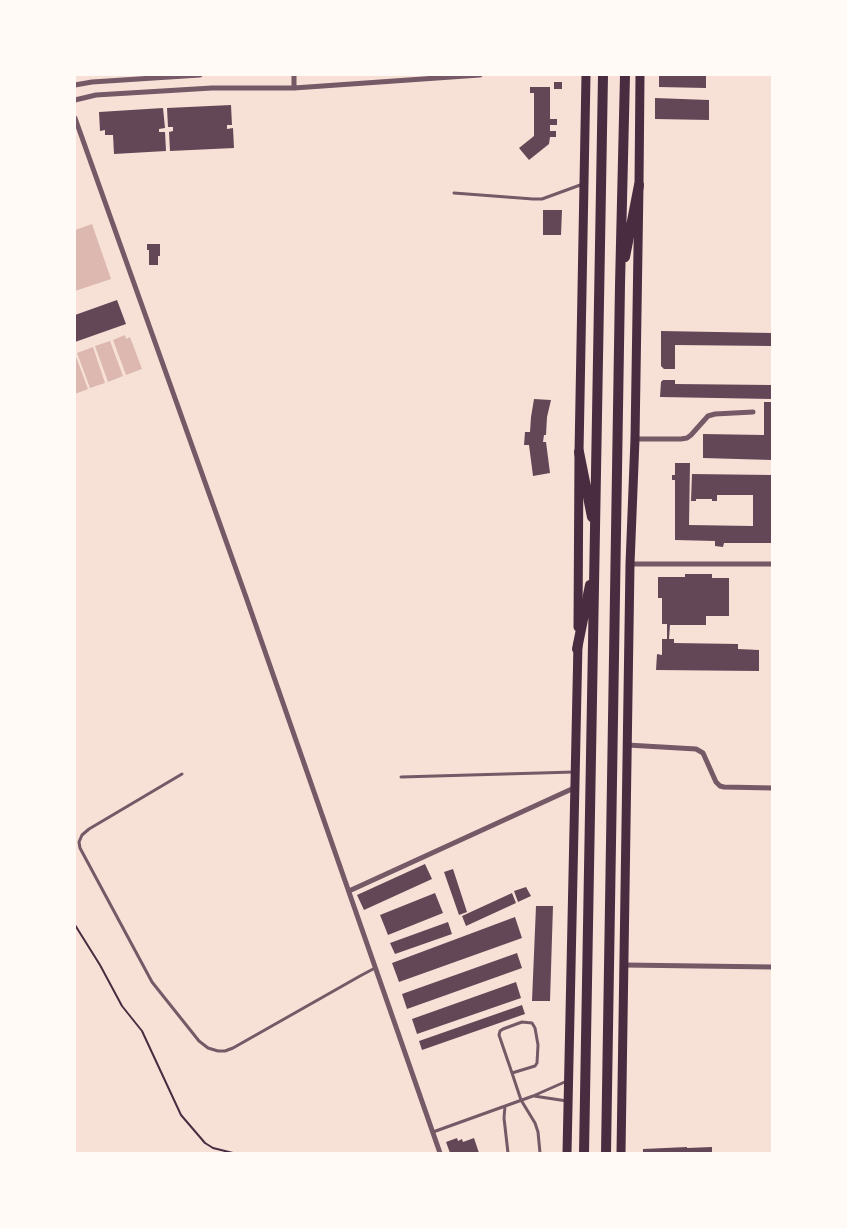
<!DOCTYPE html>
<style>
body{margin:0}
#map{position:relative;width:847px;height:1228px;overflow:hidden;background:#f7e1d7;font-family:"Titillium Web",sans-serif}
canvas{display:block}
.frame{position:absolute;inset:0;border:76px solid #fffaf5;pointer-events:none}
</style>
<div id="map">
<canvas width="847" height="1228"></canvas>
<div class="frame"></div>
</div>
<script>
const context = document.querySelector('canvas').getContext('2d');
context.lineJoin = 'round';
function fill(path, color) {
  context.fillStyle = color;
  context.fill(path, 'evenodd');
}
function shape(rows) {
  const path = new Path2D();
  for (const r of rows) {
    path.moveTo(r[0], r[1]);
    for (let i = 2; i < r.length; i += 2) path.lineTo(r[i], r[i + 1]);
  }
  return path;
}
function trace(path, color, width, dash) {
  context.strokeStyle = color;
  context.lineWidth = width;
  context.lineCap = dash ? 'butt' : 'round';
  context.setLineDash(dash || []);
  context.stroke(path);
}
fill(shape([
 [92,224,111,279,75,291,75,230],
 [125,335,126,339,130,337,142,369,126,375,113,340],
 [110,341,123,376,108,382,95,346],
 [93,347,105,383,90,388,77,353],
 [75,354,88,389,75,394]
]), '#dcb8b0');
fill(shape([
 [659,75,706,75,706,88,659,87],
 [554,82,562,82,562,89,554,89],
 [530,87,550,87,550,119,557,119,557,125,550,125,550,131,556,131,556,137,550,137,549,144,529,160,519,148,534,136,534,93,530,93],
 [655,98,709,100,709,120,655,119],
 [231,105,232,125,227,125,227,129,233,128,234,148,170,151,169,132,173,131,173,127,168,127,167,108],
 [163,108,165,128,159,129,159,132,165,132,166,151,114,154,113,135,105,135,105,130,100,131,99,112],
 [543,210,562,210,561,235,543,235],
 [147,244,160,244,160,256,158,256,158,265,149,265,149,250,147,250],
 [117,300,126,324,75,342,75,315],
 [661,331,772,333,772,346,675,345,675,369,664,369,661,366],
 [663,380,675,380,675,384,772,385,772,399,660,397,661,382],
 [534,399,551,400,547,417,546,435,544,435,543,442,546,442,550,473,533,476,529,445,524,445,525,432,530,432,531,417],
 [764,402,772,402,772,460,703,458,703,434,764,435],
 [675,463,690,463,689,525,753,526,753,495,717,495,717,501,712,501,712,499,696,499,696,501,691,501,692,474,772,475,772,543,724,543,723,547,715,546,715,541,675,540,675,480,672,480,672,475,675,475],
 [685,574,712,574,712,578,729,578,729,616,706,616,706,625,670,625,669,639,674,639,674,643,738,644,738,649,759,650,759,671,656,670,657,654,662,655,662,639,667,639,667,624,662,624,662,598,658,598,658,577,685,577],
 [425,864,432,879,364,910,357,895],
 [453,869,467,912,459,915,444,872],
 [526,887,531,896,518,902,514,891],
 [435,893,443,913,388,935,380,915],
 [512,893,516,903,466,926,462,916],
 [536,906,553,906,550,1001,532,1001],
 [515,917,522,938,399,982,392,963],
 [448,922,452,934,395,954,390,943],
 [517,953,522,968,407,1009,402,994],
 [516,982,521,998,417,1034,412,1019],
 [522,1005,525,1014,422,1050,419,1041],
 [457,1138,458,1141,462,1139,463,1142,474,1138,479,1153,450,1153,446,1142],
 [687,1147,687,1148,712,1147,712,1153,643,1153,643,1149]
]), '#644757');
trace(shape([
 [75,925,100,965,122,1006,142,1031,181,1115,205,1143,213,1148,233,1153]
]), '#4a2c40', 2);
trace(shape([
 [454,193,533,199,542,199,583,184],
 [182,774,89,829,82,835,79,842,80,848,152,982,199,1041,208,1048,218,1051,225,1051,233,1048,360,976,375,968],
 [401,777,574,772],
 [512,1073,535,1066,537,1063,538,1045,535,1028,532,1023,522,1022,503,1029,500,1031,499,1035,512,1073,521,1100,535,1123,538,1132,540,1153],
 [534,1096,567,1101],
 [505,1106,504,1118,508,1153],
 [433,1132,533,1096,567,1081]
]), '#755966', 3);
trace(shape([
 [294,75,294,88],
 [75,85,92,82,200,75],
 [75,100,96,95,212,88,294,88,480,75],
 [75,118,246,597,440,1153],
 [635,439,681,439,687,438,691,435,708,416,715,414,753,412],
 [630,564,772,564],
 [627,745,696,749,703,753,716,782,720,786,724,787,772,788],
 [349,891,574,788],
 [624,965,772,967]
]), '#755966', 5);
trace(shape([
 [578,627,579,452,586,75],
 [567,1153,578,643],
 [621,1153,630,564,635,439,639,185,640,75]
]), '#4a2c40', 9);
trace(shape([
 [625,257,639,185],
 [579,452,592,517],
 [577,649,590,585],
 [584,1153,603,75],
 [606,1153,620,285,625,75]
]), '#4a2c40', 10);
</script>
